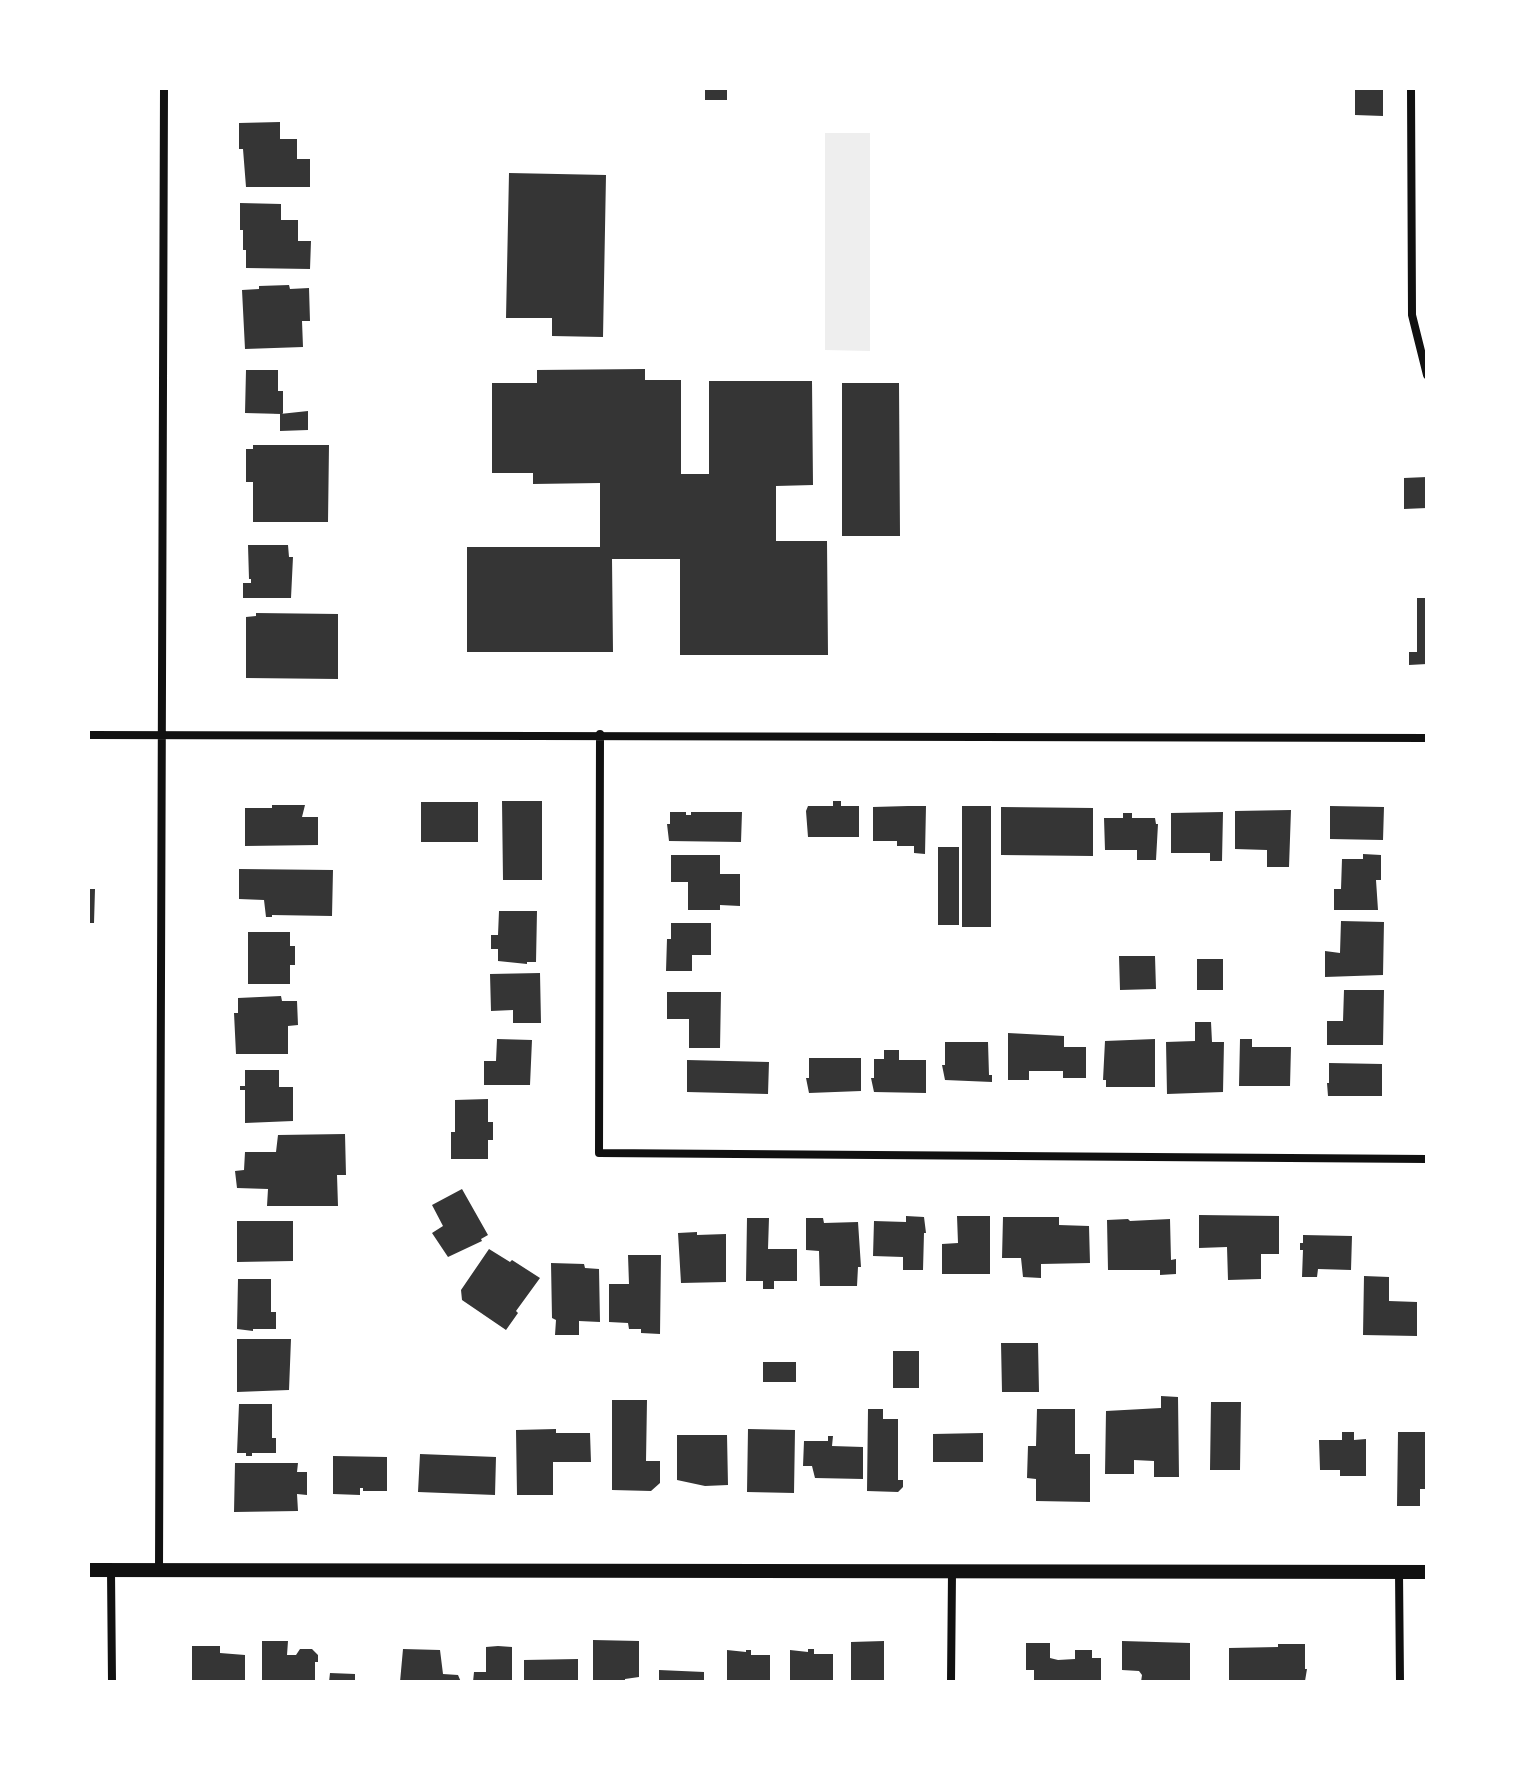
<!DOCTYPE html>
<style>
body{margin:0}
#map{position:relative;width:1515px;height:1770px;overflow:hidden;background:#fff;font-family:Jost,sans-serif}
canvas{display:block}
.frame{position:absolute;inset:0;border:90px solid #fff;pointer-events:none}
</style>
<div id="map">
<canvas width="1515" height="1770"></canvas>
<div class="frame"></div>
</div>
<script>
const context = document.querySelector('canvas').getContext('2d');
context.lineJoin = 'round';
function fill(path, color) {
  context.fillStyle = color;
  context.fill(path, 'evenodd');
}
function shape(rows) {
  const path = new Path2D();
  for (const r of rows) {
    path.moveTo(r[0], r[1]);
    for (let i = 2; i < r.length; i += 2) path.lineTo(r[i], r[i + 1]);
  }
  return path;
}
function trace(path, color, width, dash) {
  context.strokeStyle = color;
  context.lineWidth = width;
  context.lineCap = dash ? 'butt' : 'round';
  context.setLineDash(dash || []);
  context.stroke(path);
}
fill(shape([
 [825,133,870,133,870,351,825,350]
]), '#eee');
fill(shape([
 [705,88,727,88,727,100,705,100],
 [1355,88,1383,88,1383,116,1355,115],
 [280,122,280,139,297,139,297,159,310,159,310,187,246,187,243,149,239,149,239,123],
 [509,173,606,175,603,337,552,336,552,318,506,318],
 [240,203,281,204,281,220,298,220,298,241,311,241,310,269,246,268,246,250,243,250,243,230,240,230],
 [289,285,290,289,309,288,310,321,302,321,303,347,245,349,242,290,259,289,259,286],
 [645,369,645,380,681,380,681,474,709,474,709,381,812,381,813,485,776,486,776,541,827,541,828,655,680,655,680,559,612,559,613,652,467,652,467,547,600,547,600,483,533,484,533,473,492,473,492,383,537,383,537,370],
 [246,370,278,370,278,391,283,391,283,414,245,413],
 [842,383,899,383,900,536,842,536],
 [308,411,308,430,280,431,280,414],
 [253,445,329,445,328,522,253,522,253,482,246,482,246,449,253,449],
 [1427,477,1427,508,1404,509,1404,478],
 [248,545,288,545,289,557,293,557,291,598,243,598,243,583,251,583,251,579,249,579],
 [1417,598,1427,598,1427,664,1409,665,1409,652,1417,652],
 [256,613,338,614,338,679,246,678,246,617,256,616],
 [502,801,542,801,542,880,503,880],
 [833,801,841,801,841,806,859,806,859,837,808,837,806,811,808,806,833,806],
 [421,802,478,802,478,842,421,842],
 [272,805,305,805,302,817,318,817,318,845,245,846,245,808,272,808],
 [908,806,926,806,925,854,914,853,914,846,897,846,897,841,873,841,873,807],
 [962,806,991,806,991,927,962,927],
 [1330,806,1384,807,1383,840,1330,839],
 [1001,807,1093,808,1093,856,1001,855],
 [1291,810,1289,867,1267,867,1267,850,1235,849,1235,811],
 [670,812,686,812,686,815,691,815,691,812,742,812,741,842,669,841,667,824,670,824],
 [1223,812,1222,861,1210,861,1210,853,1171,853,1171,813],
 [1123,813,1132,813,1132,818,1155,818,1156,824,1158,824,1156,860,1137,860,1137,850,1105,850,1104,818,1123,818],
 [938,847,959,847,959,925,938,925],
 [1363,854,1381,855,1381,880,1376,880,1378,910,1334,910,1334,889,1341,889,1342,859,1363,859],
 [671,855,720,855,720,874,740,874,740,906,720,905,720,910,688,910,688,882,671,882],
 [239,869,333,870,332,916,272,915,272,917,266,917,264,900,239,899],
 [88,889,95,889,94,923,88,923],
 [499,911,537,911,536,962,527,962,527,964,498,961,498,949,491,949,491,935,498,935],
 [1341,921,1384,922,1383,975,1325,977,1325,951,1340,953],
 [671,923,711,923,711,955,692,955,692,971,666,971,667,939,671,939],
 [248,932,290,932,290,946,295,946,295,965,290,965,290,984,248,984],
 [1119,956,1155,956,1156,989,1120,990],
 [1197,959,1223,959,1223,990,1197,990],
 [540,973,541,1023,513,1023,513,1010,491,1011,490,974],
 [1344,990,1384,990,1383,1045,1327,1045,1327,1021,1343,1021],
 [667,992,721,992,720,1048,689,1048,689,1019,667,1019],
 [281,996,282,1001,297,1001,298,1025,288,1026,288,1054,236,1054,234,1013,238,1013,238,998],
 [1195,1022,1211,1022,1212,1042,1224,1042,1223,1092,1167,1094,1166,1042,1195,1041],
 [1008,1033,1064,1036,1064,1047,1086,1047,1086,1078,1063,1078,1063,1071,1029,1071,1029,1080,1008,1080],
 [497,1039,532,1040,530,1085,484,1085,484,1061,496,1061],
 [1155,1039,1155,1087,1106,1087,1106,1080,1103,1080,1105,1041],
 [1240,1039,1252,1039,1252,1047,1291,1047,1290,1086,1239,1086],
 [945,1042,988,1042,989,1075,992,1075,992,1082,945,1080,942,1065,945,1065],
 [884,1050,899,1050,899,1060,926,1060,926,1093,874,1092,871,1078,874,1078,874,1059,884,1059],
 [809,1058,861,1058,861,1091,809,1093,806,1078,809,1078],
 [687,1060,769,1062,768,1094,687,1092],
 [1329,1063,1382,1064,1382,1096,1328,1096,1327,1083,1329,1083],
 [245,1070,279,1070,279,1087,293,1087,293,1121,245,1123,245,1090,240,1090,240,1086,245,1086],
 [488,1099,488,1122,493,1122,493,1140,488,1140,488,1159,451,1159,451,1132,455,1132,455,1100],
 [345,1134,346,1175,337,1175,338,1206,267,1206,268,1189,237,1188,235,1171,244,1170,245,1152,276,1152,278,1135],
 [462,1189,488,1235,481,1239,482,1241,448,1257,432,1233,443,1226,432,1205],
 [1199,1215,1279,1216,1279,1254,1261,1254,1261,1279,1228,1280,1227,1247,1199,1248],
 [906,1216,924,1217,926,1233,924,1233,923,1270,903,1270,903,1257,873,1256,874,1221,906,1222],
 [957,1216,990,1216,990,1274,942,1274,942,1244,958,1243],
 [1003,1217,1059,1217,1059,1225,1089,1226,1090,1263,1041,1264,1041,1278,1023,1277,1021,1258,1002,1258],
 [747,1218,769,1218,768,1249,797,1249,797,1281,774,1281,774,1289,763,1289,763,1281,746,1281],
 [806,1218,823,1218,824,1223,858,1222,861,1267,858,1267,857,1286,820,1286,819,1251,806,1250],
 [1128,1219,1130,1221,1170,1219,1171,1260,1176,1259,1176,1274,1160,1275,1160,1270,1108,1270,1107,1220],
 [237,1221,293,1221,293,1261,237,1262],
 [697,1232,697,1235,726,1234,726,1282,681,1283,678,1233],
 [1303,1235,1352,1236,1351,1270,1318,1269,1317,1277,1302,1277,1303,1250,1300,1250,1300,1243,1303,1243],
 [489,1249,510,1262,512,1260,540,1278,516,1311,518,1313,506,1330,462,1300,461,1290],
 [628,1255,661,1255,660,1334,641,1333,641,1329,629,1329,628,1323,609,1322,609,1284,629,1284],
 [551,1263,584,1264,585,1268,599,1269,600,1322,579,1321,579,1335,555,1335,556,1320,552,1318],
 [1364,1276,1389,1277,1389,1301,1417,1302,1417,1336,1363,1335],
 [238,1279,271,1279,271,1312,276,1312,276,1329,253,1329,253,1331,237,1329],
 [237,1339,291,1339,289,1390,237,1392],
 [1001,1343,1038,1343,1039,1392,1002,1392],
 [893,1351,919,1351,919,1388,893,1388],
 [763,1362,796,1362,796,1382,763,1382],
 [1161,1396,1178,1397,1179,1477,1154,1477,1154,1461,1134,1460,1134,1474,1105,1474,1106,1411,1161,1408],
 [612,1400,647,1400,646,1461,660,1461,660,1483,651,1491,612,1490],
 [1211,1402,1241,1402,1240,1470,1210,1470],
 [239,1404,272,1404,272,1438,276,1438,276,1453,252,1453,252,1456,246,1456,246,1453,237,1453],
 [868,1409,883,1409,883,1419,898,1419,898,1480,903,1480,903,1487,898,1492,867,1491],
 [1037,1409,1075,1409,1075,1454,1090,1454,1090,1502,1036,1501,1036,1479,1027,1478,1028,1446,1036,1446],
 [556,1429,556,1433,590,1433,591,1462,553,1462,553,1495,517,1495,516,1430],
 [748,1429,795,1430,794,1493,747,1492],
 [1342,1432,1354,1432,1354,1440,1366,1439,1366,1476,1340,1476,1340,1470,1320,1470,1319,1440,1342,1440],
 [1398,1432,1427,1432,1427,1489,1420,1489,1420,1506,1397,1506],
 [983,1433,983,1462,933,1462,933,1434],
 [677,1435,727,1435,728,1485,705,1486,677,1480],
 [828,1436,833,1436,832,1446,863,1447,863,1479,815,1478,812,1466,803,1466,804,1441,828,1441],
 [420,1454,496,1457,495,1495,418,1492],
 [333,1456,387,1457,387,1491,363,1491,363,1488,360,1488,360,1495,333,1494],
 [235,1463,298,1463,297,1472,307,1472,307,1495,297,1494,298,1511,234,1512],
 [593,1640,639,1641,639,1677,625,1679,625,1682,593,1682],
 [262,1641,288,1641,287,1655,296,1655,300,1649,312,1649,318,1655,318,1662,315,1662,315,1682,262,1682],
 [884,1641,884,1682,851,1682,851,1642],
 [1122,1641,1190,1643,1190,1682,1141,1682,1142,1675,1139,1671,1122,1670],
 [1026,1643,1050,1643,1050,1658,1058,1660,1075,1659,1075,1650,1092,1650,1092,1658,1101,1658,1101,1680,1034,1682,1034,1670,1026,1670],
 [1278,1644,1305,1644,1305,1669,1307,1669,1305,1681,1229,1682,1229,1648,1278,1647],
 [192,1646,220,1646,220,1653,245,1655,245,1682,192,1682],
 [498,1646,512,1647,512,1682,473,1682,474,1672,486,1672,486,1647],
 [403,1649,440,1650,443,1674,458,1675,461,1682,400,1682],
 [808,1649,814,1649,814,1654,833,1654,833,1682,790,1682,790,1650,808,1652],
 [727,1650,746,1652,746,1650,751,1650,751,1655,770,1655,770,1682,727,1682],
 [578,1659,578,1682,524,1682,524,1660],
 [659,1670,704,1672,704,1682,659,1682],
 [330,1673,355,1674,355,1682,329,1682]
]), '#353535');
trace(shape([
 [1411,88,1412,315,1427,375],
 [600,734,599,1153,1427,1159],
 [88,735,1427,738],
 [159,1569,164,88],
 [111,1571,112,1682],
 [1399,1572,1400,1682],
 [951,1682,952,1573]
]), '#111', 8);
trace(shape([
 [88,1570,1427,1572]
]), '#111', 14);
</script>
